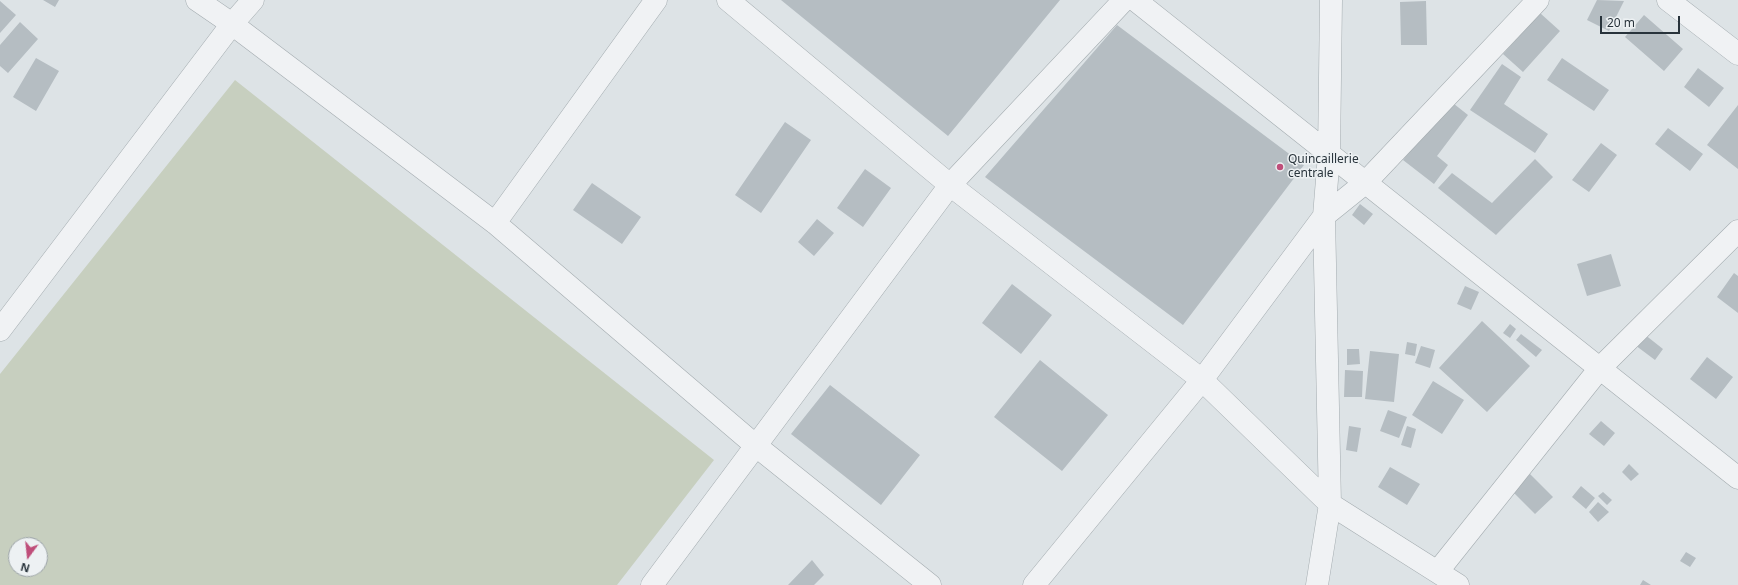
<!DOCTYPE html>
<style>
body{margin:0}
#map{position:relative;width:1738px;height:585px;overflow:hidden;background:#dde3e6;font-family:"Noto Sans",sans-serif}
canvas{display:block}
.north{position:absolute;left:8px;top:537px;width:40px;height:40px;box-sizing:border-box;background:#edf1f3;border:1px solid #9ea5a9;border-radius:50%;rotate:195deg;font-size:11px;font-weight:700;line-height:16px;text-align:center;color:#28333b}
.north::after{content:'';display:block;margin:auto;width:14px;height:18px;background:#bf4e7a;clip-path:polygon(50% 0,100% 100%,50% 72%,0 100%)}
.scale{position:absolute;left:1600px;top:16px;width:80px;height:18px;box-sizing:border-box;border:2px solid #28333b;border-top:0;padding-left:5px;font-size:12px;line-height:14px;white-space:nowrap;color:#28333b;-webkit-text-stroke:3px #edf1f3;paint-order:stroke}
</style>
<div id="map">
<canvas width="1738" height="585"></canvas>
<div class="north">N</div>
<div class="scale">20 m</div>
</div>
<script>
const context = document.querySelector('canvas').getContext('2d');
context.lineJoin = 'round';
function fill(path, color) {
  context.fillStyle = color;
  context.fill(path, 'evenodd');
}
function shape(rows) {
  const path = new Path2D();
  for (const r of rows) {
    path.moveTo(r[0], r[1]);
    for (let i = 2; i < r.length; i += 2) path.lineTo(r[i], r[i + 1]);
  }
  return path;
}
function trace(path, color, width, dash) {
  context.strokeStyle = color;
  context.lineWidth = width;
  context.lineCap = dash ? 'butt' : 'round';
  context.setLineDash(dash || []);
  context.stroke(path);
}
function label(font, color, halo, rows, align = 'center') {
  context.font = font + ' "Noto Sans",sans-serif';
  context.lineWidth = 3;
  context.setLineDash([]);
  context.textBaseline = 'middle';
  context.strokeStyle = halo;
  context.fillStyle = color;
  for (const [text, x, y, turn = 0] of rows) {
    context.save();
    context.translate(x, y);
    context.rotate((+turn || 0) * Math.PI / 180);
    context.textAlign = isNaN(turn) ? turn : align;
    if (halo) context.strokeText(text, 0, 0);
    context.fillText(text, 0, 0);
    context.restore();
  }
}
fill(shape([
 [235,80,714,460,617,585,0,585,0,374],
 [16,545,40,545,40,569,16,569]
]), '#c7cfbf');
fill(shape([
 [43,0,59,0,55,7],
 [781,0,1060,0,948,136],
 [1597,0,1624,1,1609,31,1587,20],
 [0,1,16,15,0,33],
 [1426,1,1427,45,1401,45,1400,2],
 [1540,13,1560,31,1523,72,1503,54],
 [1644,15,1683,49,1664,71,1625,37],
 [20,22,38,39,8,73,0,66,0,45],
 [1117,25,1304,165,1183,325,985,177],
 [36,58,59,71,36,111,13,97],
 [1562,58,1609,90,1594,111,1547,80],
 [1502,64,1521,77,1504,104,1548,134,1535,153,1470,110],
 [1698,68,1724,88,1709,107,1684,87],
 [1449,100,1468,115,1437,156,1448,165,1434,184,1403,160],
 [1738,105,1738,169,1707,145],
 [785,122,811,140,761,213,735,195],
 [1668,128,1703,154,1690,171,1655,144],
 [1601,143,1617,155,1589,192,1572,180],
 [1535,159,1553,177,1496,235,1438,188,1452,173,1492,203],
 [865,169,891,188,863,227,837,208],
 [592,183,641,217,622,244,573,210],
 [1360,204,1373,214,1364,225,1352,215],
 [817,219,834,233,814,256,798,242],
 [1611,254,1621,286,1587,296,1577,264],
 [1734,273,1738,276,1738,313,1717,297],
 [1012,284,1052,315,1021,354,982,323],
 [1465,286,1479,292,1471,310,1457,304],
 [1482,321,1530,366,1487,412,1439,368],
 [1510,324,1516,329,1510,338,1503,333],
 [1521,334,1542,350,1536,357,1516,340],
 [1644,334,1663,349,1655,360,1635,345],
 [1407,342,1417,344,1415,356,1405,354],
 [1421,346,1435,350,1430,368,1415,363],
 [1347,349,1359,349,1360,364,1347,365],
 [1370,351,1399,354,1394,402,1365,399],
 [1707,357,1733,377,1716,399,1690,379],
 [1040,360,1108,415,1062,471,994,417],
 [1345,370,1363,371,1362,397,1344,397],
 [1433,381,1464,400,1442,434,1412,415],
 [830,385,920,455,881,505,791,434],
 [1388,410,1407,417,1399,438,1380,431],
 [1601,421,1615,433,1604,446,1589,434],
 [1349,426,1361,428,1357,452,1346,450],
 [1407,426,1416,429,1411,448,1401,445],
 [1629,464,1639,474,1631,481,1622,472],
 [1390,467,1420,484,1407,505,1378,487],
 [1530,474,1553,497,1535,514,1513,492],
 [1581,486,1595,498,1586,509,1572,497],
 [1603,492,1612,500,1607,505,1598,496],
 [1598,502,1609,512,1598,522,1589,512],
 [1686,552,1696,558,1690,567,1680,561],
 [812,560,824,575,814,585,788,585],
 [1643,580,1651,585,1640,585]
]), '#b5bdc2');
const minor = shape([
 [197,0,232,24,495,223,755,445,930,585],
 [728,0,950,185,1202,380,1330,504,1458,585],
 [1135,0,1738,478],
 [1668,0,1738,54],
 [495,223,656,0],
 [0,330,232,24,253,0],
 [1438,571,1600,368,1738,231],
 [652,585,950,185,1124,0],
 [1034,585,1202,380,1324,216,1365,183,1538,0],
 [1317,585,1330,504,1324,216,1329,155,1331,0]
]);
trace(minor, '#a3abaf', 23);
trace(minor, '#f0f2f4', 22);
for (const [x, y, r, color] of [
 [1280,167,4,"#bf4e7a"]
]) {
  const dot = new Path2D();
  dot.arc(x, y, r, 0, 2 * Math.PI);
  context.fillStyle = color;
  context.fill(dot);
  trace(dot, '#edf1f3', 1.5);
}
label('12px', '#28333b', '#edf1f3', [
 ["Quincaillerie",1288,160],
 ["centrale",1288,174]
], 'left');
</script>
